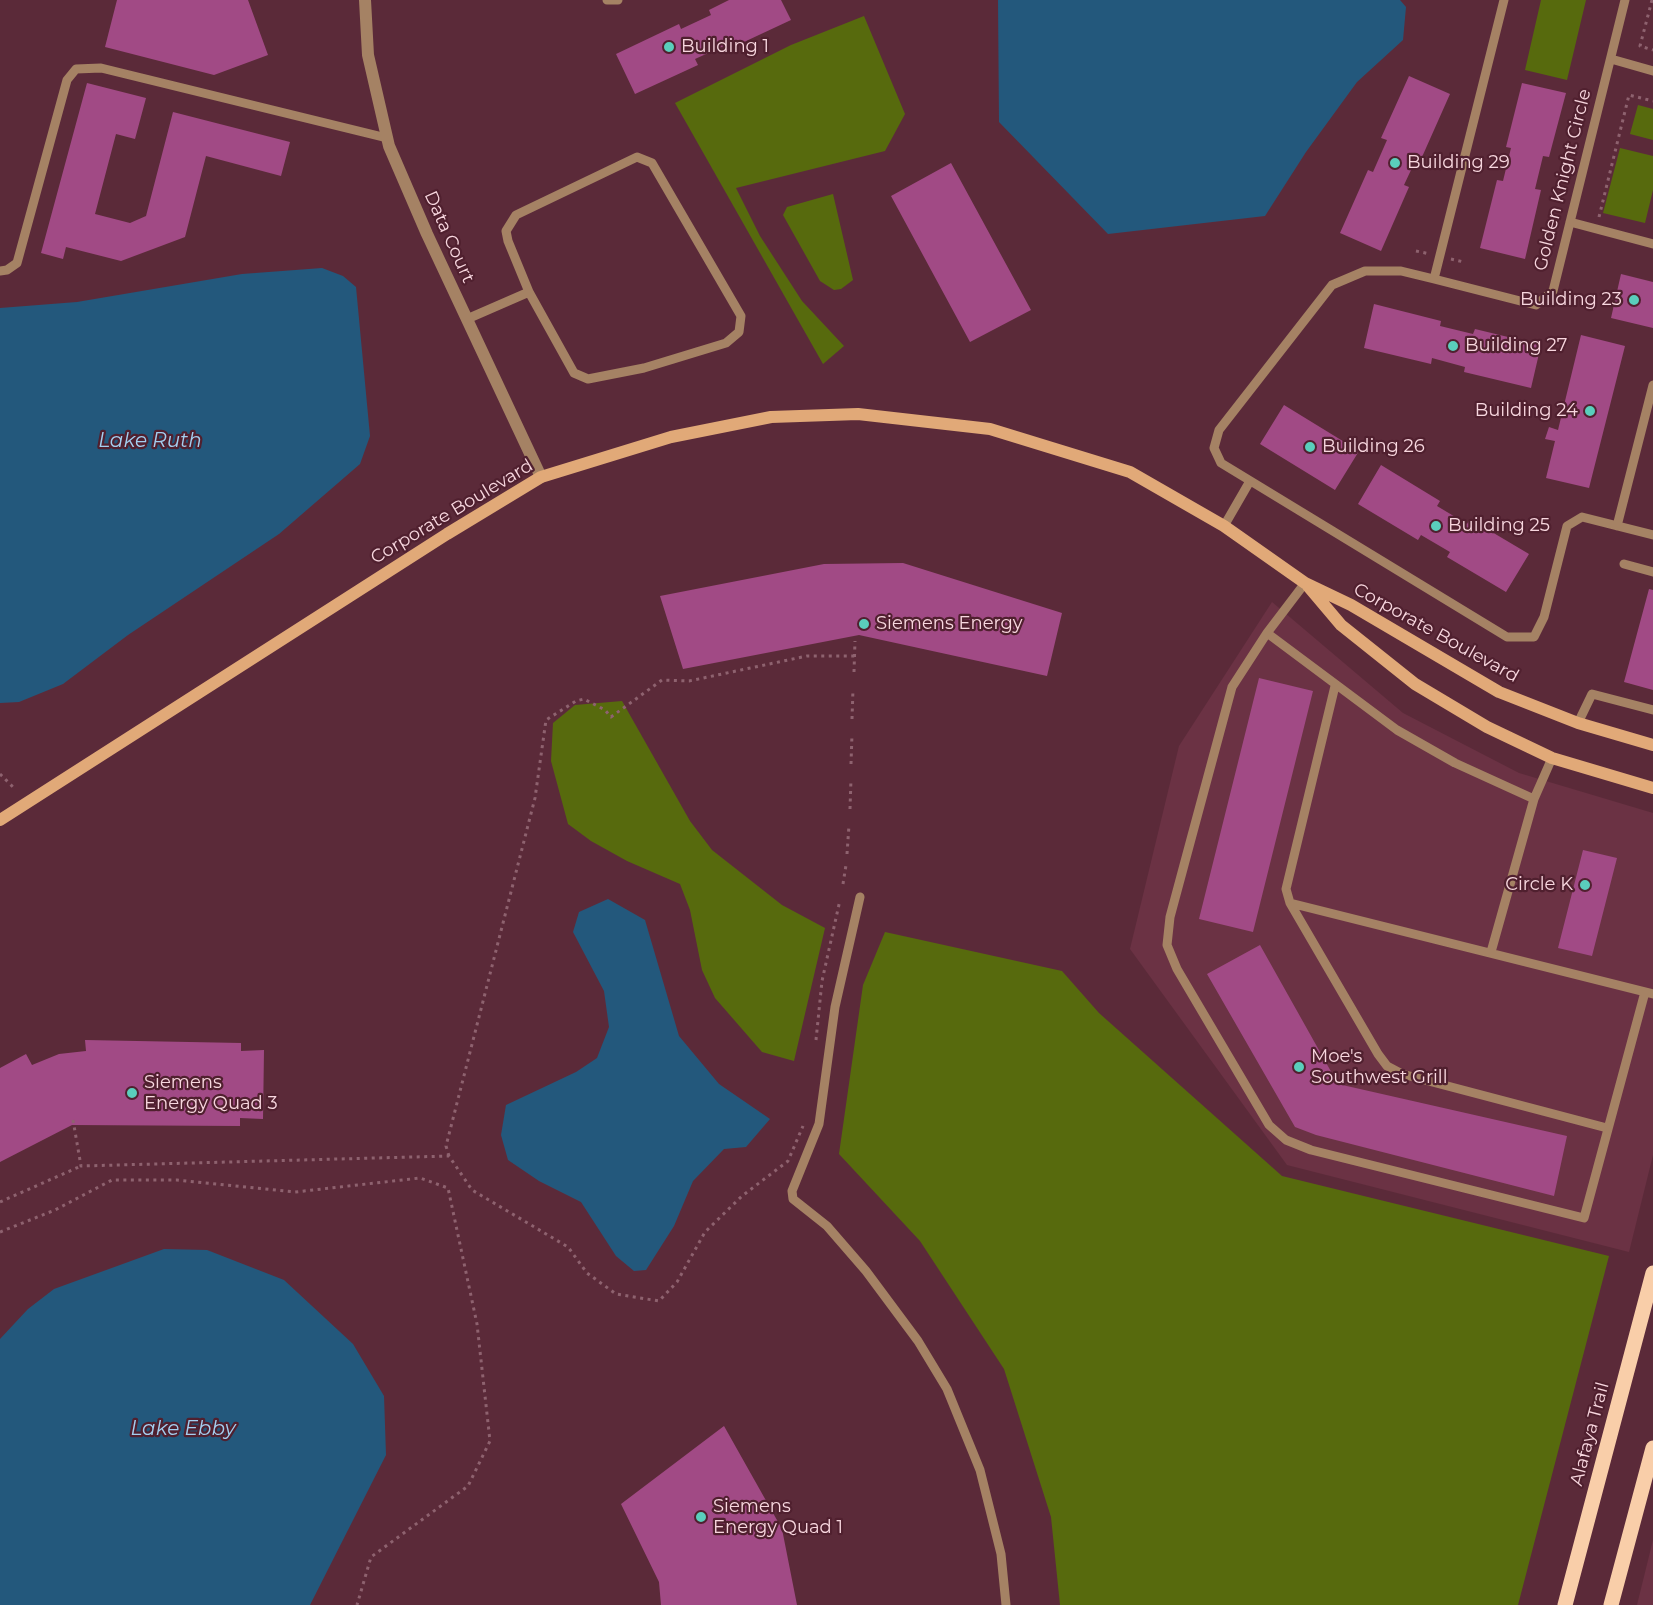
<!DOCTYPE html>
<style>
body{margin:0}
canvas{display:block;background:#5b2a39}
</style>
<canvas width="1653" height="1605"></canvas>
<script>
const context = document.querySelector('canvas').getContext('2d');
context.lineJoin = 'round';
function fill(path, color) {
  context.fillStyle = color;
  context.fill(path, 'evenodd');
}
function shape(rows) {
  const path = new Path2D();
  for (const r of rows) {
    path.moveTo(r[0], r[1]);
    for (let i = 2; i < r.length; i += 2) path.lineTo(r[i], r[i + 1]);
  }
  return path;
}
function trace(path, color, width, dash) {
  context.strokeStyle = color;
  context.lineWidth = width;
  context.lineCap = dash ? 'butt' : 'round';
  context.setLineDash(dash || []);
  context.stroke(path);
}
function label(font, color, halo, rows, align = 'center') {
  context.font = font + ' Montserrat,sans-serif';
  context.lineWidth = 4.5;
  context.setLineDash([]);
  context.textBaseline = 'middle';
  context.strokeStyle = halo;
  context.fillStyle = color;
  for (const [text, x, y, turn = 0] of rows) {
    context.save();
    context.translate(x, y);
    context.rotate((+turn || 0) * Math.PI / 180);
    context.textAlign = isNaN(turn) ? turn : align;
    if (halo) context.strokeText(text, 0, 0);
    context.fillText(text, 0, 0);
    context.restore();
  }
}
fill(shape([
 [1272,602,1403,713,1519,773,1653,813,1653,1155,1629,1252,1287,1165,1130,949,1179,746],
 [1653,1540,1653,1605,1637,1605]
]), '#6b3244');
fill(shape([
 [1541,0,1586,0,1567,80,1525,70],
 [864,16,905,114,885,151,736,188,760,236,802,301,844,346,823,364,675,103,791,45],
 [1638,105,1653,109,1653,140,1630,134],
 [1620,148,1653,156,1653,190,1645,223,1603,213],
 [833,194,853,280,841,289,834,290,820,281,783,215,787,207],
 [622,701,690,821,712,850,782,905,825,928,794,1061,762,1052,715,998,702,970,690,910,680,884,627,861,591,841,568,824,551,761,553,723,575,705],
 [885,932,1062,971,1099,1013,1282,1176,1609,1256,1518,1605,1060,1605,1051,1517,1004,1369,920,1241,839,1154,863,985]
]), '#576a0d');
fill(shape([
 [998,0,1400,0,1406,7,1403,40,1357,82,1306,152,1265,216,1108,234,999,122],
 [322,268,343,276,356,287,370,436,360,464,279,534,128,635,63,684,19,702,0,703,0,308,77,302,242,274],
 [608,899,645,920,679,1036,719,1084,770,1119,746,1147,724,1149,693,1181,674,1226,646,1270,634,1271,616,1256,581,1202,539,1181,508,1160,501,1135,506,1105,576,1072,597,1058,609,1027,604,991,573,932,579,912],
 [164,1249,207,1250,284,1280,353,1344,384,1396,386,1455,310,1605,0,1605,0,1339,28,1309,54,1289]
]), '#23587c');
fill(shape([
 [117,0,248,0,268,55,214,75,105,47],
 [729,0,781,0,791,20,729,49,726,45,695,59,698,65,635,94,616,54,679,24,681,29,711,15,709,10],
 [1409,76,1450,94,1422,157,1418,155,1404,185,1409,187,1381,251,1340,233,1368,170,1373,172,1387,140,1381,138],
 [87,83,146,98,135,139,116,134,95,214,130,223,146,216,173,112,290,142,281,176,206,156,185,237,121,261,66,247,63,259,41,253],
 [1522,83,1566,93,1549,157,1543,156,1535,189,1541,190,1525,259,1480,248,1497,180,1503,181,1511,148,1506,147],
 [951,163,1031,310,970,342,891,196],
 [1621,274,1653,282,1653,328,1611,318],
 [1374,304,1441,321,1440,326,1473,334,1475,329,1541,345,1531,388,1464,372,1465,367,1432,358,1431,364,1364,348],
 [1581,335,1625,346,1589,488,1546,478,1555,441,1545,439,1549,427,1558,430],
 [1284,405,1359,451,1335,490,1260,444],
 [1381,465,1440,501,1437,506,1467,524,1470,519,1529,554,1506,592,1447,557,1450,552,1421,535,1418,540,1358,504],
 [903,563,1062,613,1047,676,859,635,683,669,660,596,824,564],
 [1649,589,1653,590,1653,690,1624,682],
 [1259,678,1313,691,1253,932,1199,919],
 [1583,850,1617,858,1592,956,1558,948],
 [1260,945,1338,1084,1567,1136,1554,1196,1316,1135,1295,1127,1207,974],
 [85,1040,241,1043,241,1051,264,1050,263,1119,240,1118,240,1126,72,1125,0,1162,0,1068,26,1054,32,1065,59,1054,86,1051],
 [724,1426,782,1529,797,1605,661,1605,659,1582,621,1504]
]), '#a14a85');
trace(shape([
 [1652,0,1640,46,1653,50],
 [1599,217,1629,95,1653,101],
 [1416,251,1430,254],
 [1451,259,1464,262],
 [854,672,855,641],
 [852,719,853,689],
 [851,764,852,734],
 [0,774,14,788],
 [850,809,851,779],
 [847,854,849,825],
 [843,884,846,865],
 [816,1040,822,981,840,900],
 [73,1120,81,1166,449,1156,472,1190,568,1247,587,1273,616,1294,659,1301,677,1282,705,1232,742,1196,788,1161,803,1126],
 [449,1156,446,1146,535,798,546,720,576,701,584,699,605,710,611,717,662,680,689,681,807,656,855,656],
 [0,1202,81,1166],
 [0,1232,55,1210,112,1180,177,1180,295,1192,420,1178,448,1188,477,1324,490,1441,468,1486,371,1557,357,1605]
]), '#8e626f', 3, [3, 4.5]);
trace(shape([
 [607,0,618,0],
 [1504,0,1434,279,1536,305,1553,291,1625,0],
 [1611,59,1653,71],
 [1570,222,1653,244],
 [0,271,7,270,17,263,67,80,76,69,101,68,387,138],
 [1434,279,1401,271,1365,271,1332,285,1219,430,1214,448,1221,463,1507,637,1534,637,1544,617,1567,526,1582,517,1653,535],
 [467,319,529,292,574,373,588,379,644,368,726,343,739,332,741,316,652,163,637,157,516,215,506,231,508,241,529,292],
 [1224,526,1250,481],
 [1617,526,1653,385],
 [1624,564,1653,572],
 [1305,583,1267,633,1232,687,1170,917,1167,945,1177,969,1269,1125,1286,1140,1311,1150,1584,1218,1645,992],
 [1267,633,1397,730,1455,763,1534,799],
 [1335,686,1286,889,1290,903,1378,1054,1387,1066,1402,1074,1607,1128],
 [1578,723,1592,694,1653,710],
 [860,897,835,1007,819,1124,792,1191,793,1199,827,1226,866,1271,918,1341,947,1389,980,1470,1001,1554,1006,1605],
 [1290,903,1653,994],
 [1491,952,1534,799,1552,758]
]), '#a58264', 9);
trace(shape([
 [365,0,368,55,389,146,427,234,541,477]
]), '#a58264', 12);
trace(shape([
 [1308,586,1341,625,1415,684,1487,727,1552,758,1653,788],
 [0,820,447,534,541,477,671,437,771,417,858,414,990,429,1130,472,1224,526,1305,583,1351,605,1499,692,1578,723,1653,745]
]), '#e1a978', 12);
trace(shape([
 [1565,1605,1653,1273],
 [1611,1605,1653,1448]
]), '#f9cea9', 15);
for (const [x, y, r, color] of [
 [669,47,6,"#5acebc"],
 [1395,163,6,"#5acebc"],
 [1634,300,6,"#5acebc"],
 [1453,346,6,"#5acebc"],
 [1590,411,6,"#5acebc"],
 [1310,447,6,"#5acebc"],
 [1436,526,6,"#5acebc"],
 [864,624,6,"#5acebc"],
 [1585,885,6,"#5acebc"],
 [1299,1067,6,"#5acebc"],
 [132,1093,6,"#5acebc"],
 [701,1517,6,"#5acebc"]
]) {
  const dot = new Path2D();
  dot.arc(x, y, r, 0, 2 * Math.PI);
  context.fillStyle = color;
  context.fill(dot);
  trace(dot, '#50202f', 2);
}
label('18px', '#f8d7df', '#50202f', [
 ["Building 1",681,47],
 ["Building 29",1407,163],
 ["Building 23",1622,300,"right"],
 ["Building 27",1465,346],
 ["Building 24",1578,411,"right"],
 ["Building 26",1322,447],
 ["Building 25",1448,526],
 ["Siemens Energy",876,624],
 ["Circle K",1573,885,"right"],
 ["Moe's",1311,1057],
 ["Southwest Grill",1311,1078],
 ["Siemens",144,1083],
 ["Energy Quad 3",144,1104],
 ["Siemens",713,1507],
 ["Energy Quad 1",713,1528]
], 'left');
label('18px', '#f8d7df', '#50202f', [
 ["Golden Knight Circle",1563,180,-76],
 ["Data Court",449,237,66],
 ["Corporate Boulevard",452,512,-31],
 ["Corporate Boulevard",1436,633,29],
 ["Alafaya Trail",1590,1434,-75]
]);
label('italic 20px', '#a3cff0', '#50202f', [
 ["Lake Ruth",150,441],
 ["Lake Ebby",183,1429]
]);
</script>
